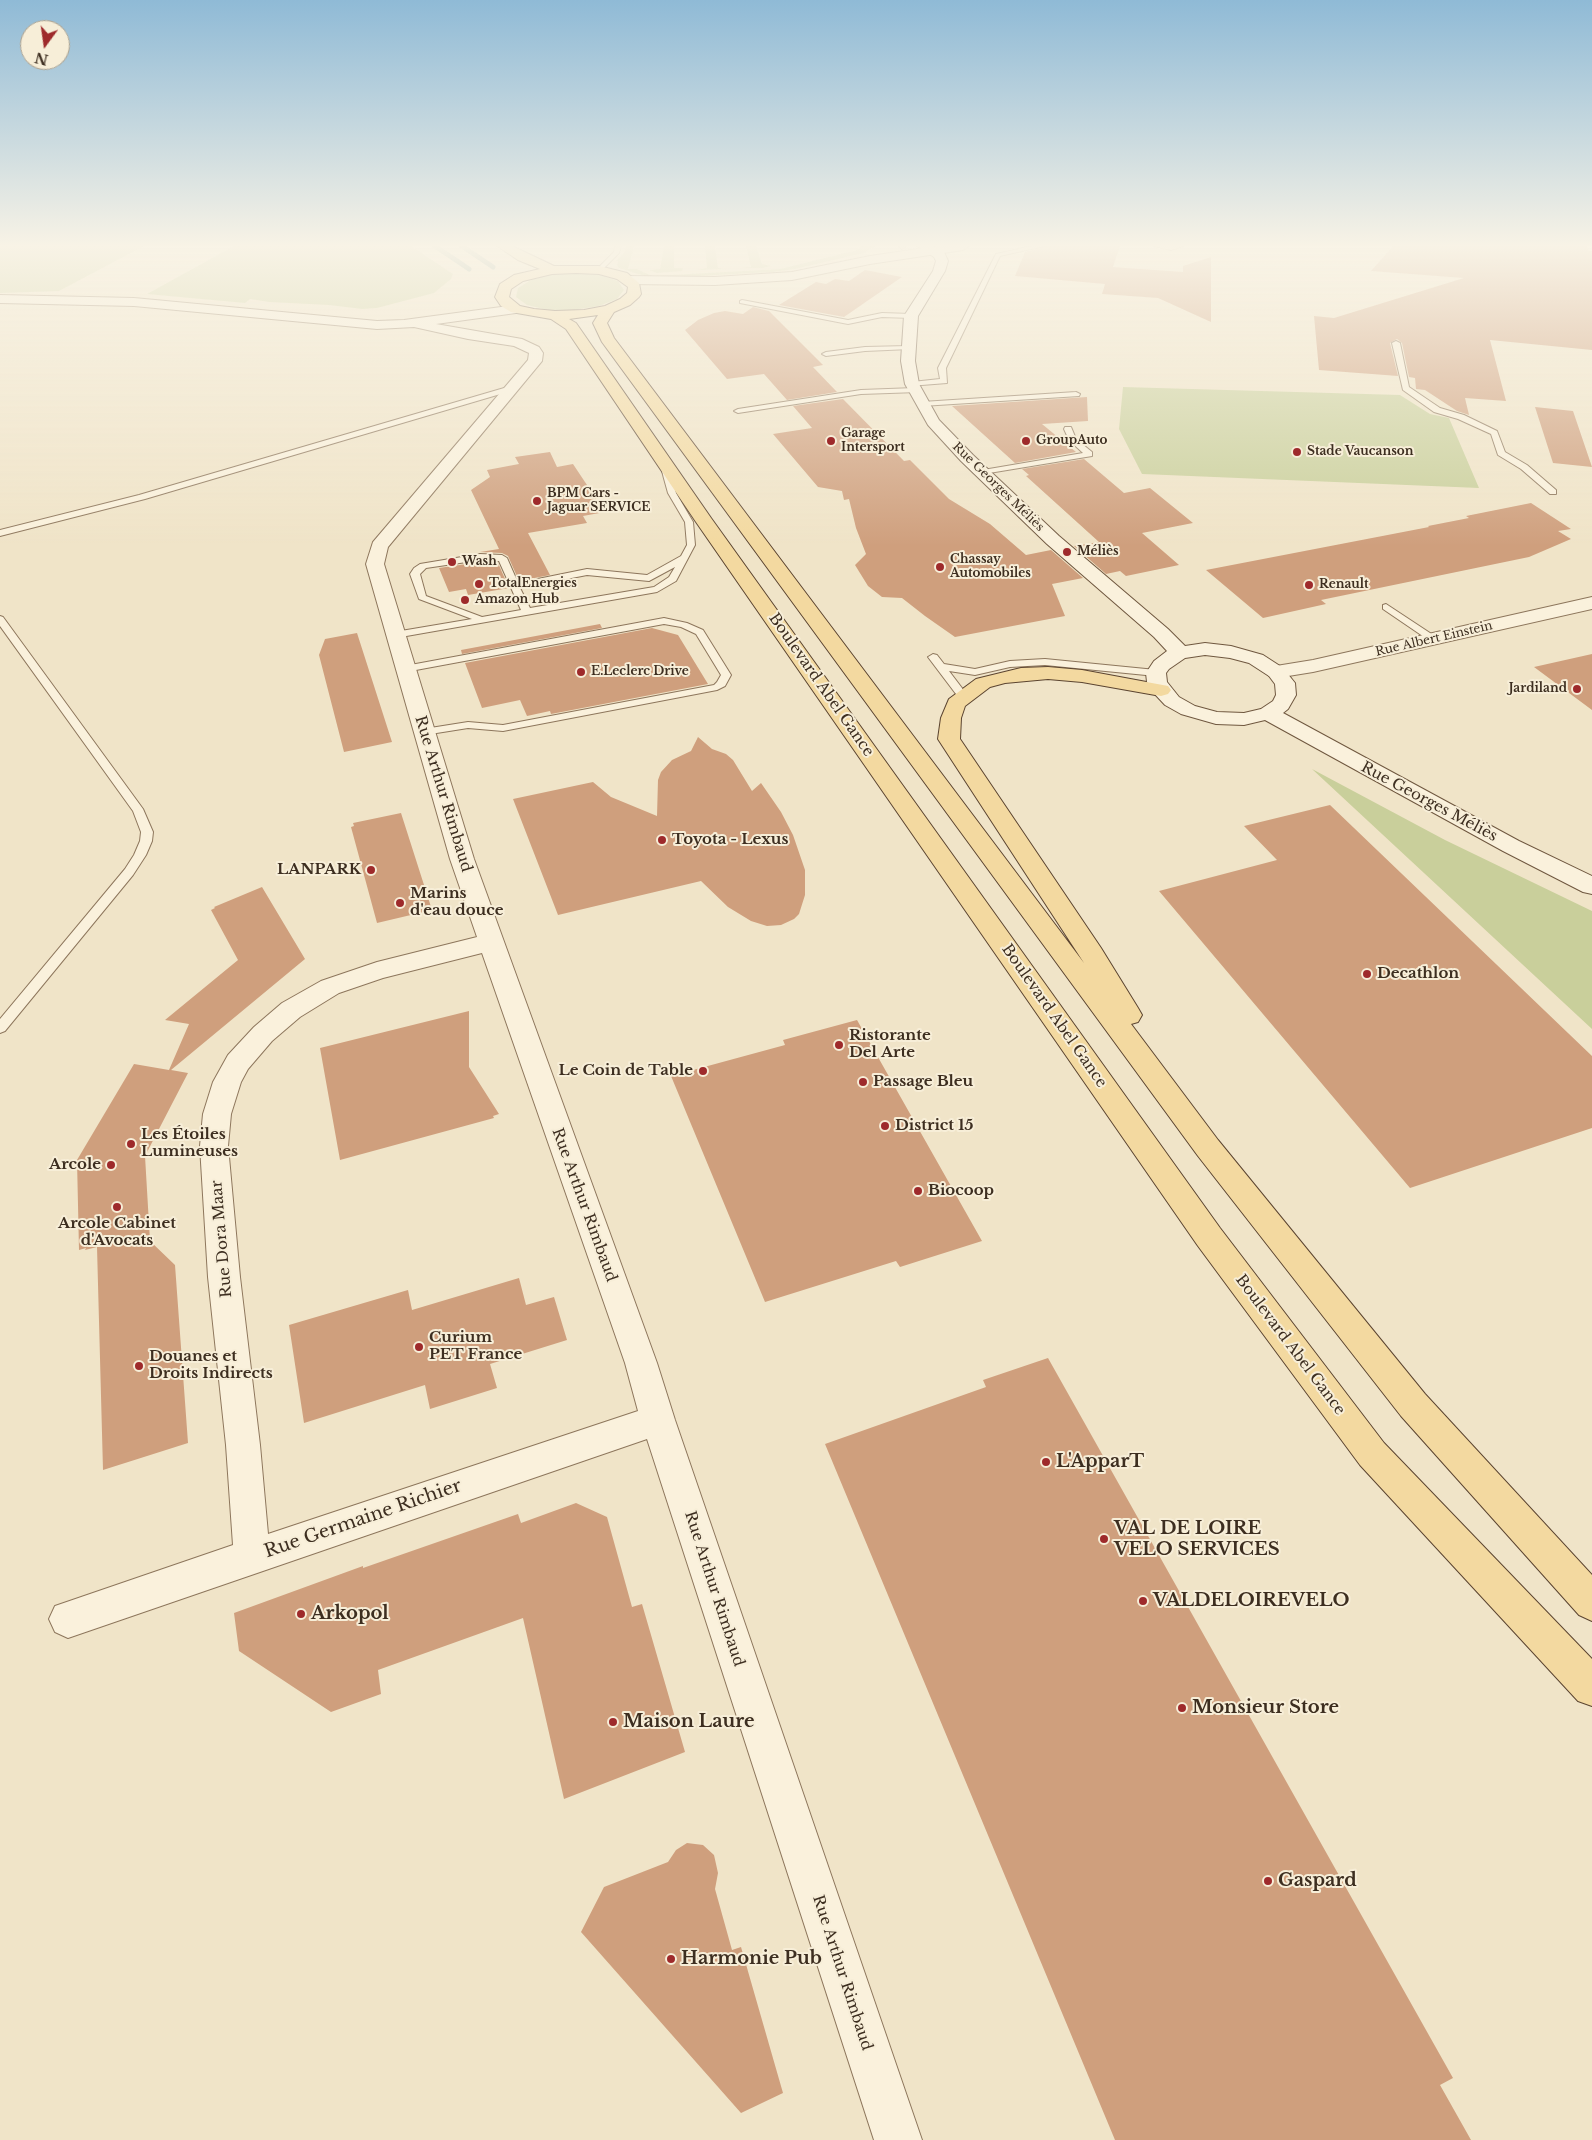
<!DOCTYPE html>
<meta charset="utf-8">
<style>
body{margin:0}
#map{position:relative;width:1592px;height:2140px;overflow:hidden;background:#f0e4c8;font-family:"Libre Baskerville",serif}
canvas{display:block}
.north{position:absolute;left:20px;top:20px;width:50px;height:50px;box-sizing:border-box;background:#f7eed8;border:1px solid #ada18e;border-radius:50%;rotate:194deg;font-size:14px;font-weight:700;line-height:20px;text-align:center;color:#3d2e20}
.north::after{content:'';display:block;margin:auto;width:18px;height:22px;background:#9e2a2b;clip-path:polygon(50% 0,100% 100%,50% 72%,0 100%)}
</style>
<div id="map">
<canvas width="1592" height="2140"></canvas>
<div class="north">N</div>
</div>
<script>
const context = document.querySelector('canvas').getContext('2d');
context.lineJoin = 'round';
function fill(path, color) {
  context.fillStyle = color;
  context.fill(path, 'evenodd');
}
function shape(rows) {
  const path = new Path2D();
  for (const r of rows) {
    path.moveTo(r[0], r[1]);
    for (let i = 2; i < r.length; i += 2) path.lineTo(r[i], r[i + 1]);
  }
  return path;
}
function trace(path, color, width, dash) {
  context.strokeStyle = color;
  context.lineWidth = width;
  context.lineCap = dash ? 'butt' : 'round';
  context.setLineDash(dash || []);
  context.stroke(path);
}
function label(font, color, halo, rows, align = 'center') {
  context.font = font + ' "Libre Baskerville",serif';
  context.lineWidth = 4;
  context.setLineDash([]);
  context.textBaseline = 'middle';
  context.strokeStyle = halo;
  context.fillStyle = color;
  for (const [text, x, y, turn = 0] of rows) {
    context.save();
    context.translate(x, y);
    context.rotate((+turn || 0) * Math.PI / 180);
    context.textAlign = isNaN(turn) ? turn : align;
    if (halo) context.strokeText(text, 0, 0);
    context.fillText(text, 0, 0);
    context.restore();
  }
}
fill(shape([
 [0,246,144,246,59,291,0,293],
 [234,246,411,246,453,274,451,279,434,293,377,308,362,309,329,305,269,302,250,299,245,303,147,294],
 [626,246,634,246,628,269,637,269,645,273,653,276,780,269,857,250,860,248,860,246,875,246,864,253,795,269,772,272,663,278,648,277,619,268,617,265,618,261,616,261,624,253],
 [664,246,674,246,674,268,683,268,682,271,657,273,649,270,660,269],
 [705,246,715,246,718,268,727,269,696,270,707,268],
 [746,246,756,246,762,264,771,266,763,268,742,268,751,267],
 [578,273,601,275,618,281,624,290,617,299,599,306,574,310,548,310,527,305,516,297,518,288,531,280,553,274],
 [1123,387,1400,395,1430,414,1449,418,1479,488,1142,474,1119,429],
 [1312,769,1445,840,1592,911,1592,1029]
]), '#c9cf9b');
trace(shape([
 [435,246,469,269],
 [462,246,493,267]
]), '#6f938a', 5);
fill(shape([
 [1046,246,1120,246,1113,267,1183,272,1183,266,1211,257,1211,322,1158,298,1102,294,1105,284,1015,276,1025,252],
 [1393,246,1587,246,1588,250,1592,251,1592,350,1490,340,1506,401,1465,398,1469,415,1457,411,1425,390,1416,389,1415,378,1409,377,1402,343,1397,339,1390,343,1398,376,1319,370,1314,316,1334,318,1464,278,1371,271],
 [865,270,902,277,844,317,779,305,816,282,826,284,835,279,849,281],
 [753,307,769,311,823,365,813,367,837,392,787,400,764,374,727,379,685,330,698,320,714,313,725,311,743,314],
 [1087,397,1088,421,1042,424,1076,452,1015,463,952,406],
 [843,399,904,461,910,460,949,499,990,524,1026,555,1051,550,1083,578,1052,584,1065,616,955,637,925,616,902,598,882,597,868,586,855,565,866,554,856,528,849,499,844,500,842,491,818,487,773,434,812,428,793,406],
 [1535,407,1573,411,1592,467,1553,463],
 [550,452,557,467,573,464,605,512,583,516,587,523,528,533,550,575,519,581,508,556,502,553,480,552,499,549,471,490,490,477,487,470,519,464,515,457],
 [1084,459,1124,493,1150,488,1193,523,1142,533,1179,565,1126,576,1120,571,1106,574,1074,546,1099,542,1026,476,1029,475,1022,469],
 [1531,503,1571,529,1558,531,1571,539,1529,557,1321,600,1326,604,1263,618,1206,570,1429,527,1428,526,1469,518,1466,516],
 [480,562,498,563,509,588,468,595,466,589,449,592,439,568],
 [600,624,602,628,462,654,461,650],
 [652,628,678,635,708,684,551,714,550,711,527,716,520,700,482,708,465,663],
 [357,633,392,742,344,752,319,655,325,639],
 [1592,654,1592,710,1534,667],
 [698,737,712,749,726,754,733,760,752,791,761,783,781,812,793,835,805,870,805,895,799,914,794,919,781,925,767,926,751,921,728,907,701,881,558,915,513,799,593,782,611,797,657,816,658,780,661,772,672,760,691,751],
 [1330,805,1592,1056,1592,1128,1410,1188,1159,891,1277,860,1244,826],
 [401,813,432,910,377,923,351,827,354,826,353,823],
 [262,887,305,959,171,1070,188,1073,145,1156,150,1241,175,1265,188,1443,103,1470,97,1247,85,1250,86,1248,79,1250,77,1160,134,1064,169,1070,189,1024,165,1020,238,960,211,910,215,908,214,907],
 [469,1011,469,1067,499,1114,493,1116,494,1118,340,1160,320,1048],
 [857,1020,982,1241,900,1267,896,1261,765,1302,671,1076,785,1045,783,1040],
 [519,1278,526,1305,554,1297,567,1340,490,1364,497,1388,430,1409,425,1385,304,1423,289,1325,408,1290,412,1310],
 [1048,1358,1453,2078,1440,2085,1471,2140,1115,2140,825,1444,986,1387,983,1380],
 [576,1503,607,1517,632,1607,642,1604,685,1752,564,1799,523,1618,378,1670,381,1694,331,1712,239,1651,234,1613,363,1566,363,1568,518,1514,521,1523],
 [687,1843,703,1845,714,1855,718,1873,715,1889,732,1950,741,1947,783,2093,741,2113,581,1932,604,1887,668,1862,676,1850]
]), '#cf9f7d');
const lane = shape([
 [615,246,621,246,619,253,601,271,597,271,597,269,614,252,615,246],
 [899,246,905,246,905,247,902,249,899,246],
 [1032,246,1044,246,1000,256,946,368,947,383,909,386,908,384,912,382,940,379,938,368,996,254,1032,246],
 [1154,246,1183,246,1171,250,1154,246],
 [742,300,848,320,882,313,911,314,914,316,911,318,882,317,848,324,740,303,740,301,742,300],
 [1396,341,1400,343,1409,387,1440,408,1464,415,1497,431,1505,452,1527,465,1556,490,1556,494,1550,494,1521,469,1498,455,1491,434,1458,419,1434,412,1403,390,1392,343,1396,341],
 [908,346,912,348,910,349,865,351,826,356,822,354,826,352,865,347,908,346],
 [511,386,515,388,514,390,145,499,0,536,0,530,139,495,511,386],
 [915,388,919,390,918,392,861,394,738,413,734,411,738,409,861,390,915,388],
 [1076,392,1080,394,1079,396,922,406,918,404,922,402,1076,392],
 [1065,427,1071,427,1076,439,1092,452,1092,456,983,474,979,472,983,470,1083,453,1069,440,1064,429,1065,427],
 [661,462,668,464,676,493,693,522,695,545,676,581,657,592,395,638,390,635,395,632,472,619,419,599,410,574,414,568,420,564,480,554,502,555,507,558,518,583,587,569,647,575,681,556,687,545,685,522,668,493,660,464,661,462],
 [480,560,499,561,521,610,482,617,426,596,420,574,426,568,480,560],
 [675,567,669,577,654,587,530,608,520,588,587,575,649,581,675,567],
 [1386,604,1436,637,1436,641,1430,641,1383,609,1383,605,1386,604],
 [0,616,3,617,143,809,153,832,152,841,146,855,133,875,5,1031,0,1033,0,1019,125,869,134,855,140,841,141,832,133,811,0,626,0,616],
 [664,618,687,623,703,630,731,675,725,686,717,690,503,731,468,728,424,735,419,732,424,729,468,722,503,725,714,685,717,682,721,675,696,634,681,627,664,624,405,672,400,669,405,666,664,618],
 [933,654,937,655,944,664,975,669,1010,661,1045,659,1156,670,1161,673,1156,676,1045,665,1010,667,975,675,949,671,968,696,963,699,959,698,928,657,933,654]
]);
const street = shape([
 [938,246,969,246,963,250,870,264,792,280,715,285,628,284,622,280,628,276,715,277,792,272,870,256,938,246],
 [0,295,134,298,377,321,404,320,516,305,523,309,516,313,436,324,522,339,539,347,543,353,542,361,388,547,384,564,474,859,657,1363,675,1420,922,2140,874,2140,647,1439,68,1638,55,1632,49,1619,55,1606,233,1545,226,1445,208,1277,200,1146,203,1114,213,1082,228,1055,254,1027,282,1003,321,981,377,962,477,937,450,859,366,564,373,542,528,360,529,353,514,346,468,339,414,327,377,329,134,306,0,303,0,295],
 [482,953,625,1363,638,1411,268,1534,260,1445,240,1277,228,1146,231,1114,241,1082,248,1069,272,1041,300,1017,339,993,383,978,482,953],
 [1592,597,1592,609,1313,672,1276,678,1269,676,1266,672,1269,668,1276,666,1313,660,1592,597]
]);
const secondary = shape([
 [917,246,932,246,944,252,948,261,945,271,918,316,915,361,919,384,939,420,973,455,1059,536,1168,629,1185,646,1205,643,1231,646,1263,655,1283,668,1295,683,1296,695,1288,709,1283,713,1519,841,1592,876,1592,894,1583,892,1503,851,1265,720,1244,725,1216,724,1181,714,1165,705,1151,690,1147,682,1146,673,1154,661,1167,651,1154,637,1047,544,961,461,928,425,905,384,901,361,904,316,933,271,936,261,934,257,917,246],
 [1205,655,1230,658,1249,663,1269,676,1275,684,1276,695,1273,701,1261,709,1244,713,1217,712,1195,706,1179,697,1167,682,1166,673,1169,669,1185,658,1205,655]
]);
const primary = shape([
 [497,246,512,246,554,266,599,266,627,273,639,283,641,294,639,297,630,305,614,312,607,323,614,338,1084,963,938,739,941,718,949,699,976,679,1021,668,1048,667,1082,670,1168,686,1171,690,1168,694,1161,696,1082,682,1048,679,1005,683,990,687,965,706,961,718,960,739,1101,948,1138,1008,1142,1015,1138,1022,1131,1024,1218,1140,1425,1394,1592,1575,1592,1621,1579,1615,1401,1416,1198,1156,602,342,593,323,598,315,569,319,576,323,711,518,1220,1228,1384,1443,1592,1659,1592,1706,1578,1701,1360,1465,1198,1246,696,522,566,329,551,319,511,312,501,306,495,297,500,284,514,275,540,269,518,260,497,246],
 [576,273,599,274,617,279,628,287,627,293,620,299,605,306,584,310,555,311,534,309,520,306,509,297,511,289,523,281,552,274,576,273]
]);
trace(lane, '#8d765c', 2);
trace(street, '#8d765c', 2);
trace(secondary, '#6f573f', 2);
trace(primary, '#5b4430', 2);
fill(lane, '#faf1dc');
fill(street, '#faf1dc');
fill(secondary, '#faf1dc');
fill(primary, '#f3d9a0');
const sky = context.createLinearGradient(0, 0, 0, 546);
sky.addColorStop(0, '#8fbad6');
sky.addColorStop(0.45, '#f8f3e6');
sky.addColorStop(1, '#f8f3e600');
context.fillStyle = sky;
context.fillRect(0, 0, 1592, 546);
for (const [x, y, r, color] of [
 [831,441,5,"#9e2a2b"],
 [1026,441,5,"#9e2a2b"],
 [1297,452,5,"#9e2a2b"],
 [537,501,5,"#9e2a2b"],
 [1067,552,5,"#9e2a2b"],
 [452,562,5,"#9e2a2b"],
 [940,567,5,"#9e2a2b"],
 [479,584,5,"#9e2a2b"],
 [1309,585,5,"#9e2a2b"],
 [465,600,5,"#9e2a2b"],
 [581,672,5,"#9e2a2b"],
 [1577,689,5,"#9e2a2b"],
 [662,840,5,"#9e2a2b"],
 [371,870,5,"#9e2a2b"],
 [400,903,5,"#9e2a2b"],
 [1367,974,5,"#9e2a2b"],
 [839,1045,5,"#9e2a2b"],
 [703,1071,5,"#9e2a2b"],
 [863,1082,5,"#9e2a2b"],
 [885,1126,5,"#9e2a2b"],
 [131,1144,5,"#9e2a2b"],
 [111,1165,5,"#9e2a2b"],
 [918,1191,5,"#9e2a2b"],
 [117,1207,5,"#9e2a2b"],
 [419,1347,5,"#9e2a2b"],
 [139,1366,5,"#9e2a2b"],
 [1046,1462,5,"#9e2a2b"],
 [1104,1539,5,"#9e2a2b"],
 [1143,1601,5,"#9e2a2b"],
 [301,1614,5,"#9e2a2b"],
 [1182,1708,5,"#9e2a2b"],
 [613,1722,5,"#9e2a2b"],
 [1268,1881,5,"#9e2a2b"],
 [671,1959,5,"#9e2a2b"]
]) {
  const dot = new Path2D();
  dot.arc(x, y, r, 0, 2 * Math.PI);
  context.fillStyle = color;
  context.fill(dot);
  trace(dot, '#f7eed8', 2);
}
label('bold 12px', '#3d2e20', '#f7eed8', [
 ["Garage",841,434],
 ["Intersport",841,448],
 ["GroupAuto",1036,441],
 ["Stade Vaucanson",1307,452],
 ["BPM Cars -",547,494],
 ["Jaguar SERVICE",547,508],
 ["Méliès",1077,552],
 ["Chassay",950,560],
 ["Automobiles",950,574],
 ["Wash",462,562],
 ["TotalEnergies",489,584],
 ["Renault",1319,585],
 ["Amazon Hub",475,600],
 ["E.Leclerc Drive",591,672],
 ["Jardiland",1567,689,"right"]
], 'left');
label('12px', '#3d2e20', '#f7eed8', [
 ["Rue Georges Méliès",998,487,44],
 ["Rue Albert Einstein",1434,639,-13]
]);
label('15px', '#3d2e20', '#f7eed8', [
 ["Boulevard Abel Gance",821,685,55],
 ["Rue Arthur Rimbaud",443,794,73],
 ["Rue Georges Méliès",1429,802,28],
 ["Boulevard Abel Gance",1054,1016,55],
 ["Rue Arthur Rimbaud",584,1205,70],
 ["Rue Dora Maar",222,1239,-95],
 ["Boulevard Abel Gance",1290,1345,53],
 ["Rue Arthur Rimbaud",714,1589,72],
 ["Rue Arthur Rimbaud",842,1973,72]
]);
label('bold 15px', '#3d2e20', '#f7eed8', [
 ["Toyota - Lexus",672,840],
 ["LANPARK",361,870,"right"],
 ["Marins",410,894],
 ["d'eau douce",410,911],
 ["Decathlon",1377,974],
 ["Ristorante",849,1036],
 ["Del Arte",849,1053],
 ["Le Coin de Table",693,1071,"right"],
 ["Passage Bleu",873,1082],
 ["District 15",895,1126],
 ["Les Étoiles",141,1135],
 ["Lumineuses",141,1152],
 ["Arcole",101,1165,"right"],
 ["Biocoop",928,1191],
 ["Arcole Cabinet",117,1224,"center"],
 ["d'Avocats",117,1241,"center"],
 ["Curium",429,1338],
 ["PET France",429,1355],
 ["Douanes et",149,1357],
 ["Droits Indirects",149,1374]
], 'left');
label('bold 18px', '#3d2e20', '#f7eed8', [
 ["L'ApparT",1056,1462],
 ["VAL DE LOIRE",1114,1529],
 ["VELO SERVICES",1114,1550],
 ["VALDELOIREVELO",1153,1601],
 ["Arkopol",311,1614],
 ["Monsieur Store",1192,1708],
 ["Maison Laure",623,1722],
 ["Gaspard",1278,1881],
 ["Harmonie Pub",681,1959]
], 'left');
label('18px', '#3d2e20', '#f7eed8', [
 ["Rue Germaine Richier",363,1519,-19]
]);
</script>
